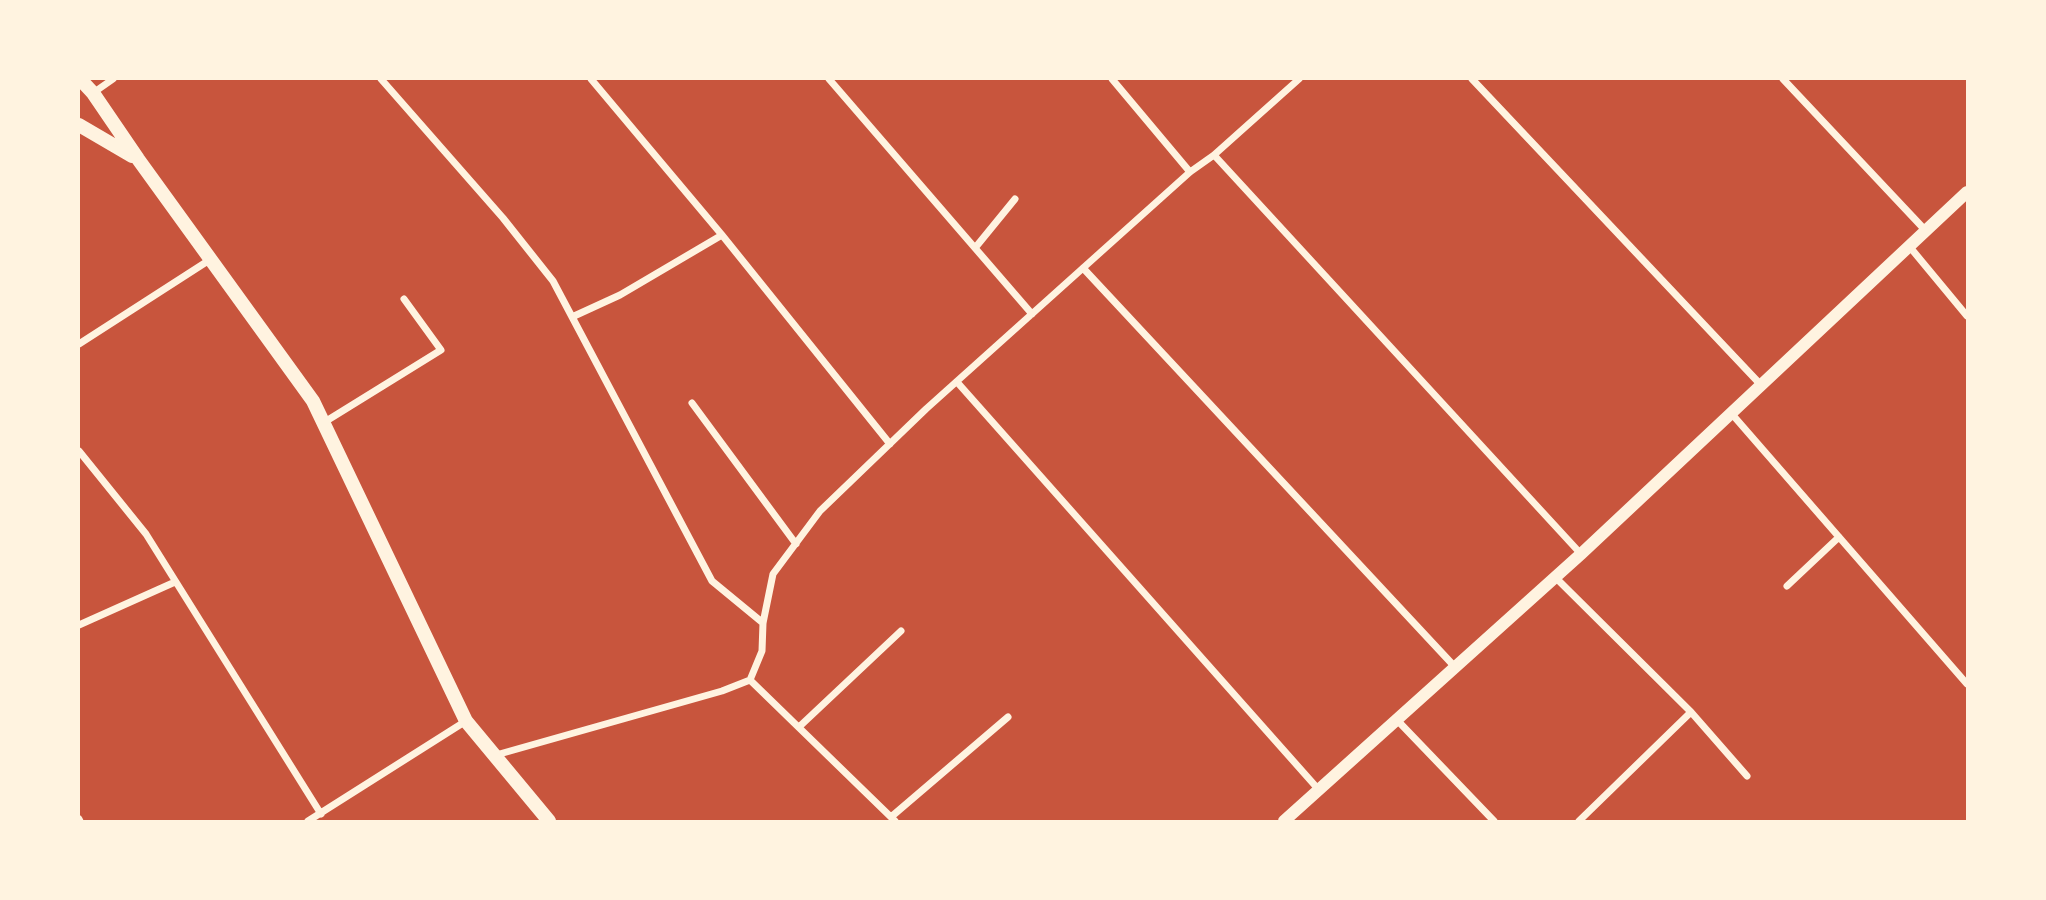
<!DOCTYPE html>
<style>
body{margin:0}
#map{position:relative;width:2046px;height:900px;overflow:hidden;background:#c8553d;font-family:"Roboto Condensed",sans-serif}
canvas{display:block}
.frame{position:absolute;inset:0;border:80px solid #fff3e0;pointer-events:none}
</style>
<div id="map">
<canvas width="2046" height="900"></canvas>
<div class="frame"></div>
</div>
<script>
const context = document.querySelector('canvas').getContext('2d');
context.lineJoin = 'round';
function shape(rows) {
  const path = new Path2D();
  for (const r of rows) {
    path.moveTo(r[0], r[1]);
    for (let i = 2; i < r.length; i += 2) path.lineTo(r[i], r[i + 1]);
  }
  return path;
}
function trace(path, color, width, dash) {
  context.strokeStyle = color;
  context.lineWidth = width;
  context.lineCap = dash ? 'butt' : 'round';
  context.setLineDash(dash || []);
  context.stroke(path);
}
trace(shape([
 [381,79,503,218,553,281,712,581,763,623],
 [591,79,722,235,890,444],
 [829,79,1032,314],
 [1112,79,1190,172],
 [1472,79,1761,385],
 [1783,79,1926,231],
 [93,93,113,79],
 [1214,155,1581,554],
 [1909,246,1967,316],
 [975,248,1015,199],
 [1083,268,1455,667],
 [572,317,620,295,722,235],
 [79,344,211,259],
 [957,382,1319,790],
 [692,403,796,544],
 [1731,413,1967,684],
 [323,423,441,350,404,299],
 [79,451,146,534,321,814],
 [1555,577,1691,712,1579,821],
 [1787,586,1839,537],
 [79,625,175,582],
 [750,680,895,821],
 [1691,712,1747,776],
 [1397,720,1494,821],
 [799,727,901,631],
 [496,755,722,691,750,680,762,651,763,623,773,574,820,511,926,409,1190,172,1214,155,1299,79],
 [891,817,1008,717],
 [79,819,80,821],
 [308,821,466,721]
]), '#fff3e0', 7);
trace(shape([
 [1284,821,1581,554,1967,192]
]), '#fff3e0', 12);
trace(shape([
 [80,79,93,93,138,159,313,401,466,721,549,821],
 [79,125,132,156]
]), '#fff3e0', 14);
</script>
